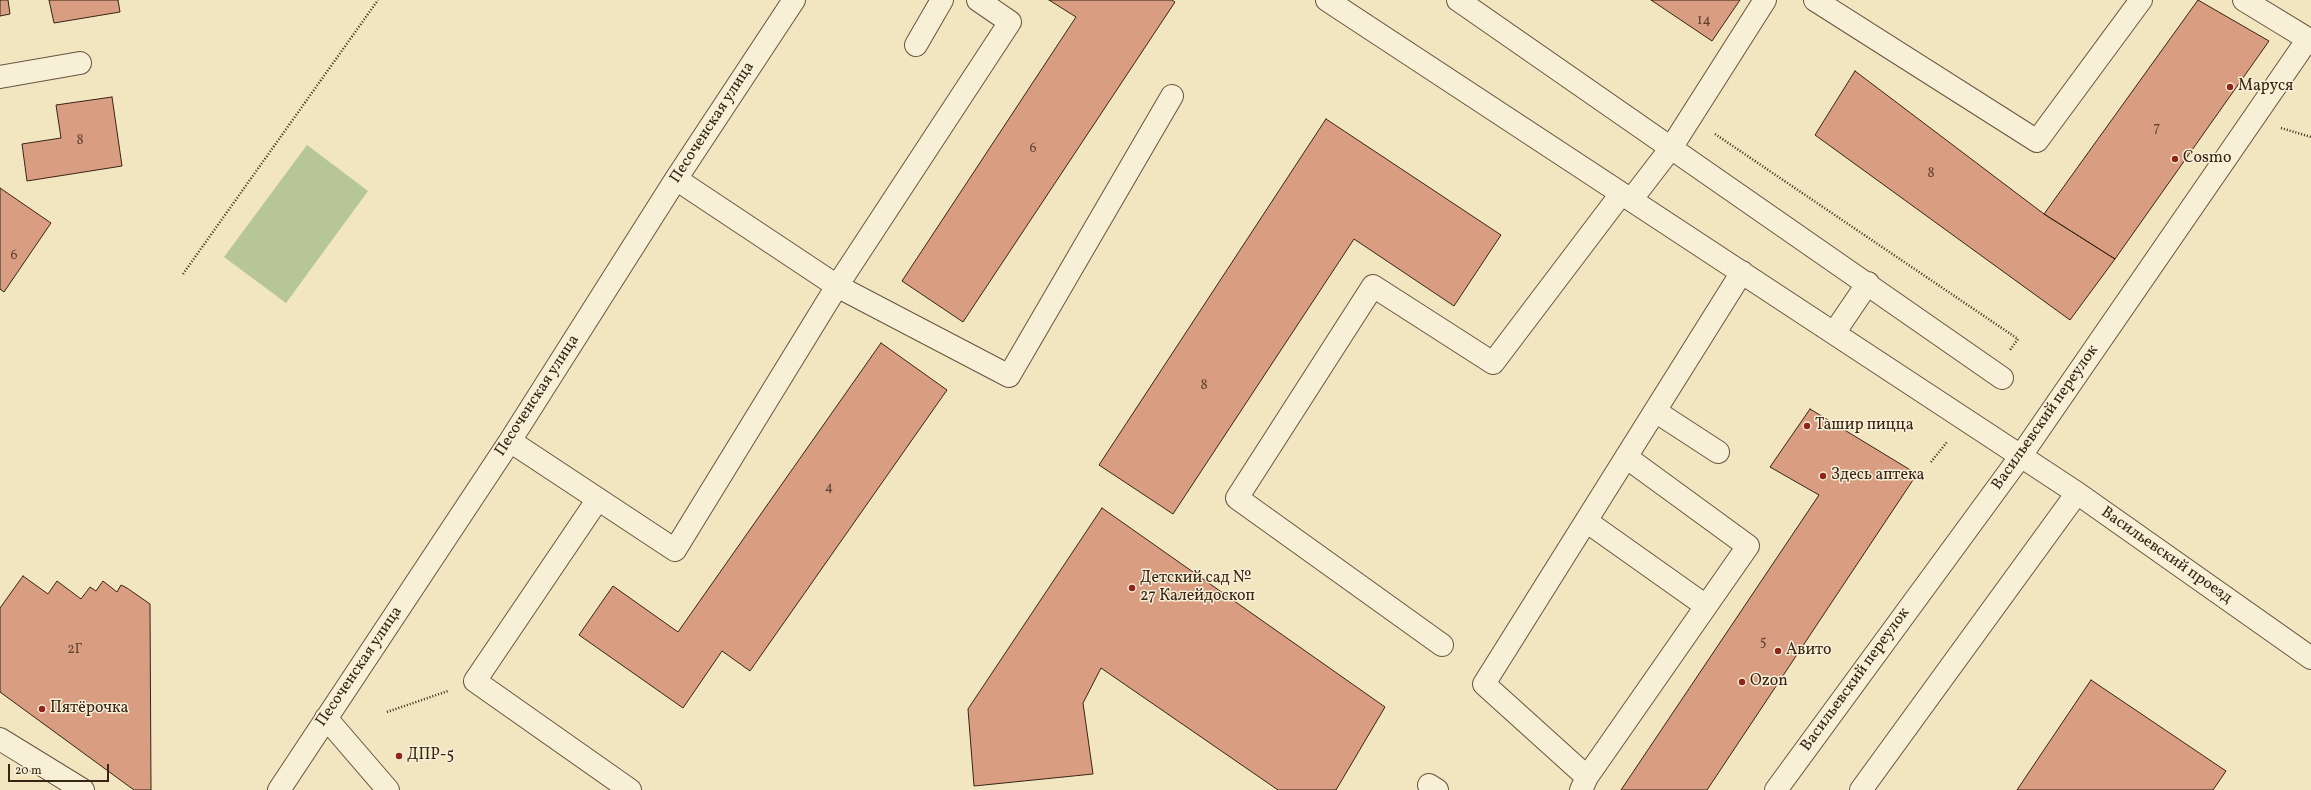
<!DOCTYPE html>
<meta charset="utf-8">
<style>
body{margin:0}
#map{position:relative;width:2311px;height:790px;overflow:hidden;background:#f2e6c0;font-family:Vollkorn,serif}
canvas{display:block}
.scale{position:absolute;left:8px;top:764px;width:101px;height:18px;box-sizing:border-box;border:2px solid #372415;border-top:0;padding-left:5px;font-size:12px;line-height:14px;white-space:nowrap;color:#372415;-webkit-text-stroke:3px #f7efd6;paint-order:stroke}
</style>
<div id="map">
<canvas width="2311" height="790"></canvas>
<div class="scale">20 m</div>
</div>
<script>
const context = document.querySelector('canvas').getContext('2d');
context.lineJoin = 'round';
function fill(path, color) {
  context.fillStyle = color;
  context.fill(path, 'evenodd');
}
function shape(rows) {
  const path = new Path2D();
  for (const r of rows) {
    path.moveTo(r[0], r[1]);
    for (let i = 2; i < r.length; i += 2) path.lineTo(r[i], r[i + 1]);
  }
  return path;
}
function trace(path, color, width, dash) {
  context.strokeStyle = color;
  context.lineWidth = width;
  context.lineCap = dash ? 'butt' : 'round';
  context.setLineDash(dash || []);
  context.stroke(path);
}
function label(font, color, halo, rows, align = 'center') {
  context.font = font + ' Vollkorn,serif';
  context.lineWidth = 3;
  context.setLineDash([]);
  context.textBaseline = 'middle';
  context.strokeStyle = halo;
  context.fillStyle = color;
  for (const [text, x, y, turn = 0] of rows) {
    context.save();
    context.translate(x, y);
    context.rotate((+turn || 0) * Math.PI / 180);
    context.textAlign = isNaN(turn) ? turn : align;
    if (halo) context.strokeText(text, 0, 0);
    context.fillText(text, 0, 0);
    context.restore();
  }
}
fill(shape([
 [307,145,368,191,286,303,224,257]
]), '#b6c696');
const building = shape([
 [0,0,8,0,10,14,0,16,0,0],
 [49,0,118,0,120,12,54,23,49,0],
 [1049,0,1172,0,1175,2,963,322,902,281,1076,17,1049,0],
 [1651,0,1740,0,1712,41,1651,0],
 [2198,0,2269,41,2115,259,2044,214,2198,0],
 [1855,71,2044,214,2115,259,2070,320,1815,135,1855,71],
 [112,97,122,166,27,181,22,144,61,138,56,105,112,97],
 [1326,119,1501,235,1454,306,1354,239,1173,514,1099,465,1326,119],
 [0,188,51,223,4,292,0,289,0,188],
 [881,343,947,390,750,671,722,651,683,708,579,635,613,586,678,632,881,343],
 [1810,409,1917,474,1707,790,1621,790,1819,495,1770,467,1810,409],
 [1102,508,1385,707,1336,790,1278,790,1101,668,1083,703,1093,774,974,786,968,709,1102,508],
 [23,576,48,594,57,581,81,599,90,587,96,591,103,581,117,592,121,585,127,588,150,604,151,790,134,790,0,692,0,608,23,576],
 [2091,680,2226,771,2213,790,2017,790,2091,680]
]);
fill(building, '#d99d82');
trace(building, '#372415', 1);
const minor = shape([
 [1327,0,2077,493,2311,658],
 [1458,0,2002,378],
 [1815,0,2037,141,2141,0],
 [916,45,942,0],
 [0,77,80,63],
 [676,179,837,286,1010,22,978,0],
 [1631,200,1671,148,1765,0],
 [1834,333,1868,283],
 [1655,411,1718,452],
 [510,441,675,550,837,286,1009,376,1172,96],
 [598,499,475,681,630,790],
 [1586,521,1706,606],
 [1442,645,1237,498,1373,286,1493,363,1621,194],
 [326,718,388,790],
 [0,739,83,790],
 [1587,777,1748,546,1626,457],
 [1429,785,1437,790],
 [279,790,510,441,676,179,794,0],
 [1581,790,1587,777,1484,684,1742,272],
 [1776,790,2020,457,2308,39,2244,0],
 [1861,790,2077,493]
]);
trace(minor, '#665440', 24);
trace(shape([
 [2281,128,2311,137],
 [1715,134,2018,339,2010,350],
 [183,274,378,0],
 [1931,462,1947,442],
 [387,712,448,691]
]), '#372415', 2.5, [1, 2]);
trace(minor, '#f7efd6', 22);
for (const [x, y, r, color] of [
 [2230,87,4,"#8f2418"],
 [2175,159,4,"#8f2418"],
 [1807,426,4,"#8f2418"],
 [1823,476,4,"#8f2418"],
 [1132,588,4,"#8f2418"],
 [1778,651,4,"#8f2418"],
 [1742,682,4,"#8f2418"],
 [42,709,4,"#8f2418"],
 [399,756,4,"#8f2418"]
]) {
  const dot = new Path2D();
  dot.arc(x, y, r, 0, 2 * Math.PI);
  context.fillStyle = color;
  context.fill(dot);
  trace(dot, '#f7efd6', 1.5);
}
label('14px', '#604230', null, [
 ["14",1704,21],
 ["7",2157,128],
 ["8",80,141],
 ["6",1033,149],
 ["8",1931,174],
 ["6",14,256],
 ["8",1204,386],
 ["4",829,488],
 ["5",1763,642],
 ["2Г",75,650]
]);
label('16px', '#372415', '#f7efd6', [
 ["Маруся",2238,87],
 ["Cosmo",2183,159],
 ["Ташир пицца",1815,426],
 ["Здесь аптека",1831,476],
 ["Детский сад №",1140,579],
 ["27 Калейдоскоп",1140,597],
 ["Авито",1786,651],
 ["Ozon",1750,682],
 ["Пятёрочка",50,709],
 ["ДПР-5",407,756]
], 'left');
label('16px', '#372415', '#f7efd6', [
 ["Песоченская улица",713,123,-57],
 ["Песоченская улица",538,396,-57],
 ["Васильевский переулок",2046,418,-55],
 ["Васильевский проезд",2166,556,35],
 ["Песоченская улица",360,667,-56],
 ["Васильевский переулок",1856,680,-54]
]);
</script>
